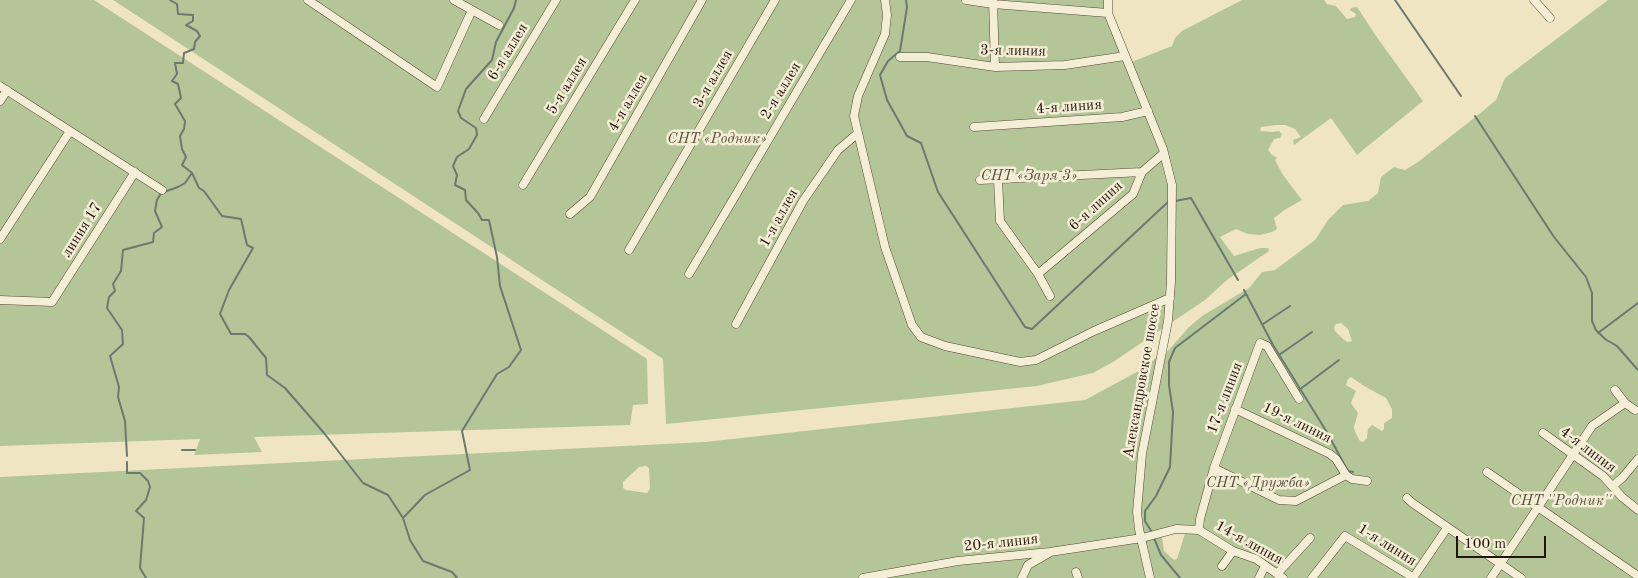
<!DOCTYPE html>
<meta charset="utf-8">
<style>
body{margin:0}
#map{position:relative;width:1638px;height:578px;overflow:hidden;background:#f0e5c2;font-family:"Old Standard TT",serif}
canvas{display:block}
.scale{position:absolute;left:1456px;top:536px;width:90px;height:22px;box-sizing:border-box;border:2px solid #231208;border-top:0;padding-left:6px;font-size:15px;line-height:18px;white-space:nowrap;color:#231208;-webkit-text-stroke:4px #f5eed7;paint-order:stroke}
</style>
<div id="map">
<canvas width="1638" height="578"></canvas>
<div class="scale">100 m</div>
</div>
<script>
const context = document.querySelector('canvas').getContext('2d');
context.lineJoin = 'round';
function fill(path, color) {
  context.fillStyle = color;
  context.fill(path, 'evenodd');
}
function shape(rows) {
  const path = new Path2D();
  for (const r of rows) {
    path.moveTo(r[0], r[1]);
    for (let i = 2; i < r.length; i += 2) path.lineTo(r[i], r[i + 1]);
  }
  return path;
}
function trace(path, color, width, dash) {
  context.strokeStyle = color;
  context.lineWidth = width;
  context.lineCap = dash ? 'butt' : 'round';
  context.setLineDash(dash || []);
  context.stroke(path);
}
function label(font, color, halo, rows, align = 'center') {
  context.font = font + ' "Old Standard TT",serif';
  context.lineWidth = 5;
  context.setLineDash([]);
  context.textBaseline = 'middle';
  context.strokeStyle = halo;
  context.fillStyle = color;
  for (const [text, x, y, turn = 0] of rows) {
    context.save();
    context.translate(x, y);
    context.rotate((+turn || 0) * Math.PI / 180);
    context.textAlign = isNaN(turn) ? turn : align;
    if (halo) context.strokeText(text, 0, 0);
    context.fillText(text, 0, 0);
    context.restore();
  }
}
fill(shape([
 [0,0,94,0,647,359,648,404,633,405,630,425,254,437,262,452,194,455,200,439,0,446],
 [113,0,1108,0,1108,14,1129,63,1172,46,1175,38,1182,31,1242,0,1324,0,1327,4,1336,6,1347,19,1355,17,1356,14,1350,10,1351,8,1357,7,1376,36,1423,101,1357,155,1331,118,1294,145,1293,140,1301,137,1295,129,1285,125,1277,125,1261,127,1260,131,1273,132,1279,131,1282,134,1280,138,1274,139,1268,150,1272,155,1277,158,1275,160,1283,175,1302,200,1286,209,1274,218,1277,229,1272,232,1260,235,1248,234,1236,229,1220,237,1234,256,1260,248,1268,248,1269,251,1227,280,1205,300,1113,362,1093,373,1037,386,666,424,663,359],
 [1608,0,1638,0,1638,578,0,578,0,477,705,442,1085,400,1146,367,1158,356,1167,352,1188,328,1202,316,1249,288,1262,272,1275,270,1315,240,1328,220,1343,205,1368,201,1378,193,1381,177,1394,167,1405,170,1418,162,1483,111,1496,100,1505,78],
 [1341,323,1348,329,1352,341,1348,342,1344,340,1335,331,1334,327,1336,324],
 [1351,377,1364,386,1386,398,1392,409,1392,418,1384,423,1384,429,1382,431,1372,425,1368,429,1367,438,1363,442,1360,441,1355,432,1354,427,1358,413,1351,403,1356,391,1346,385,1348,379],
 [646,466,649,468,650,489,647,493,626,490,623,488,623,482,639,467],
 [1186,530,1177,559,1174,560,1164,551,1162,537,1160,536]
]), '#b4c698');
trace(shape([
 [170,0,177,4,178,14,193,15,193,21,186,25,197,31,200,36,195,42,194,49,184,53,183,63,175,63,177,74,172,81,178,84,181,98,175,104,185,121,184,129,180,136,182,149,186,157,182,165,192,173,199,188,204,191,222,216,241,219,247,245,253,248,229,290,220,314,231,334,245,334,249,337,266,358,267,375,285,388,305,411,324,433,363,483,388,495,403,518,410,540,423,561,452,572,457,578],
 [906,0,907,7,900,51,888,61,880,75,887,100,907,136,921,143,938,192,1025,327,1032,329,1168,202,1170,202],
 [1395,0,1461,96],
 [1475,116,1554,237,1586,277,1592,293,1592,321,1596,330,1605,339,1617,346,1638,370],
 [1175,201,1191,198,1238,280],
 [1244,290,1273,345,1328,434,1344,464,1348,471,1353,472],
 [1263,324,1290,306],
 [1598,333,1638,303],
 [1279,355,1312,332],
 [1299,390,1339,360],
 [182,450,195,450],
 [127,456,125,421,118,397,119,387,110,356,123,344,122,330,107,308,109,297,115,291,113,284,121,271,123,250,153,242,154,233,162,227,155,211,157,200,161,193,178,187,185,183,192,173],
 [127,462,127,473,140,473,148,481,150,487,146,500,136,511,144,518,140,568,146,578],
 [403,518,425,495,470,470,462,431,497,374,509,367,521,350,500,286,497,257,489,220,482,220,478,213,466,200,465,190,455,185,457,175,453,166,457,157,469,149,477,135,476,128,461,118,458,111,466,89,492,60,496,42,514,8,516,0],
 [1153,534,1145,521,1145,511,1156,496,1170,467,1173,412,1169,385,1169,362,1175,348,1246,294],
 [1154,538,1161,555,1180,578]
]), '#6a7a6f', 2);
const minor = shape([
 [308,0,437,87,472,10],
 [454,0,499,25],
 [885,0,887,15,885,34,858,96,854,116,885,247,912,325,921,337,945,346,1020,362,1036,360,1094,331,1170,298],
 [966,0,993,4,1108,13],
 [993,0,995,67],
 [1108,0,1108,13,1163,149,1172,185,1171,282,1168,321,1142,454,1137,512,1139,529,1150,578],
 [1534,0,1550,18],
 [900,57,927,57,995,67,1065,65,1125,56],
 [0,86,162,190],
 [0,101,7,90],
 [484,119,556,0],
 [974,127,1122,117,1148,111],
 [980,180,1142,172],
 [998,180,1000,221,1038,274,1050,296],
 [523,185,635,0],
 [570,214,590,197,702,0],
 [0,239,70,131],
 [629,250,775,0],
 [689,274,851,0],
 [1038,274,1133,194,1142,172,1164,153],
 [0,300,52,302,135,172],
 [736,324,803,201,838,150,857,134],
 [1615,390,1625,403,1635,410],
 [1235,409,1330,454,1336,459,1346,475,1352,479,1367,481],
 [1543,433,1603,476,1622,497,1638,510],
 [1214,468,1279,500,1296,501,1346,475],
 [1487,472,1638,576],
 [1613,486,1623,477,1638,459],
 [1407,498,1411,502,1521,578],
 [1199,530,1200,519,1214,468,1260,343,1267,346,1299,399],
 [1222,566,1233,551],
 [1076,572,1078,578],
 [1277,574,1310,538],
 [863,578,958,561,1050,552,1142,538,1176,529,1199,530,1233,551,1256,559,1283,578],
 [1022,578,1028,565,1049,553],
 [1259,578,1265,566],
 [1312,578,1345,536,1414,578],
 [1413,578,1447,528],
 [1491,578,1592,426,1625,403]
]);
trace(minor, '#564736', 9);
trace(minor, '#f5eed7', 8);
label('15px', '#231208', '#f5eed7', [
 ["3-я линия",1013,51,1],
 ["6-я аллея",508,52,-59],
 ["3-я аллея",713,79,-60],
 ["5-я аллея",567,86,-59],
 ["2-я аллея",781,91,-59],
 ["4-я аллея",628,103,-60],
 ["4-я линия",1069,107,-4],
 ["6-я линия",1096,206,-42],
 ["1-я аллея",779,218,-61],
 ["линия 17",82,230,-58],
 ["Александровское шоссе",1142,381,-80],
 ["17-я линия",1225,398,-69],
 ["19-я линия",1297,423,26],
 ["4-я линия",1588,450,37],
 ["20-я линия",1001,543,-6],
 ["14-я линия",1249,543,29],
 ["1-я линия",1387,545,32]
]);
label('italic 15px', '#56513a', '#f5eed7', [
 ["СНТ «Родник»",717,139],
 ["СНТ «Заря 3»",1029,176],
 ["СНТ «Дружба»",1258,483],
 ["СНТ ''Родник''",1561,501]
]);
</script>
